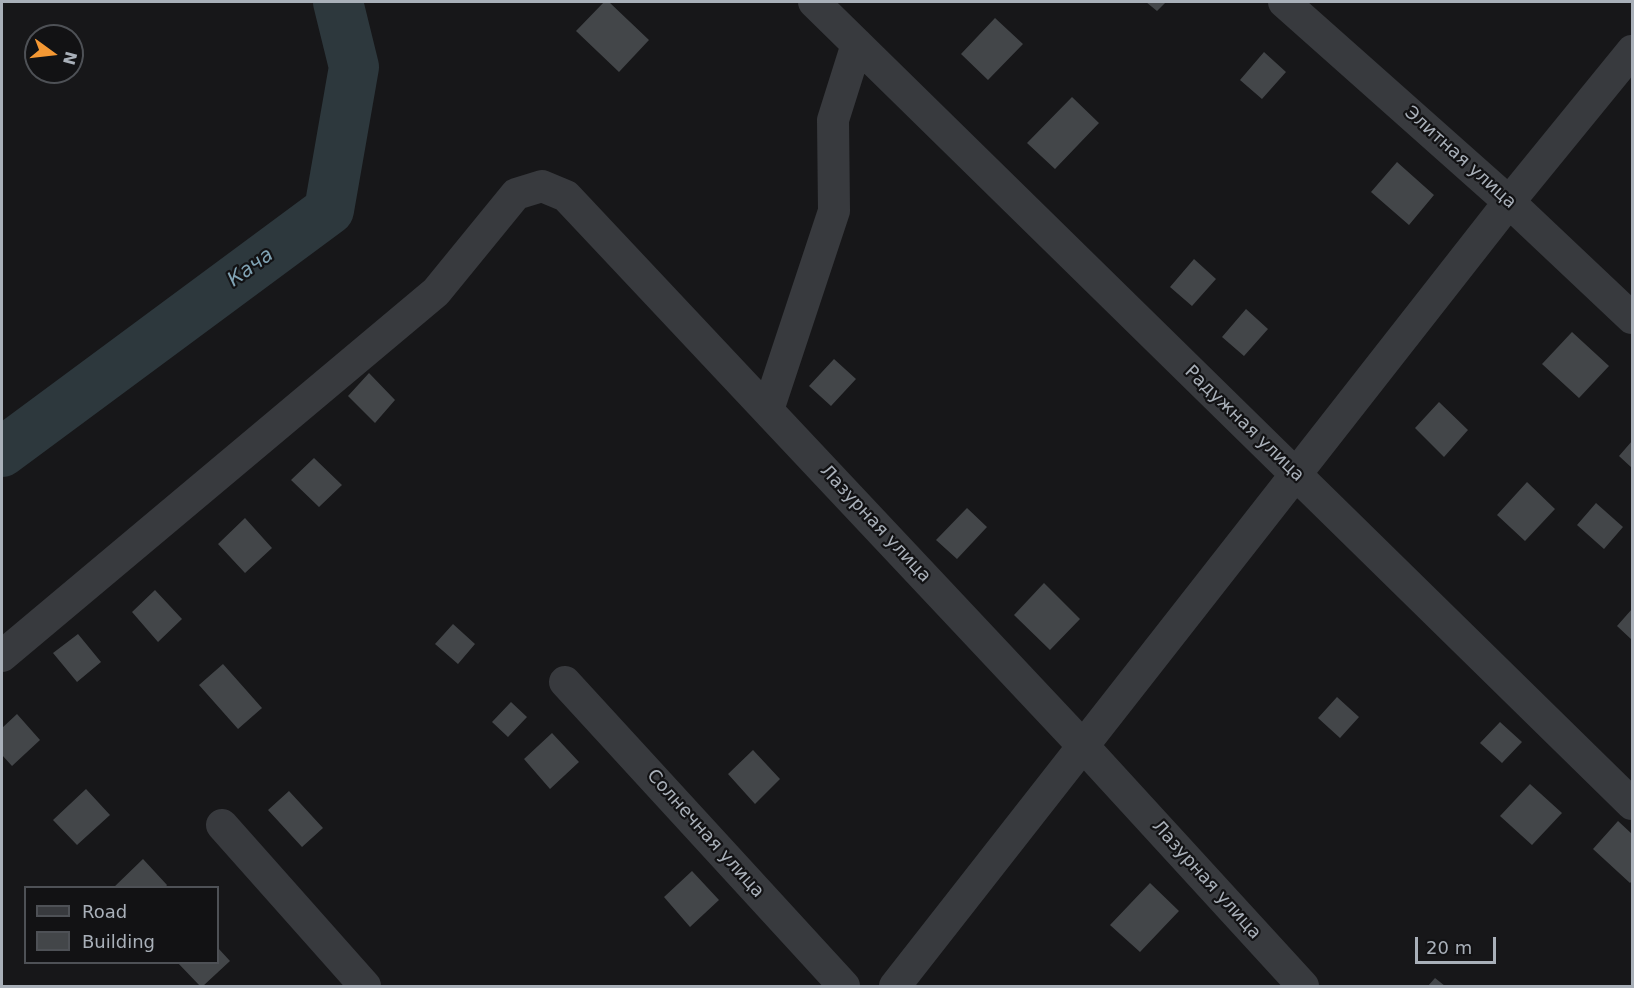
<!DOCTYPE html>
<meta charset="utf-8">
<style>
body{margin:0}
#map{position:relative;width:1634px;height:988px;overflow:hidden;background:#171719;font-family:"DejaVu Sans",sans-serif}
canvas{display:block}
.frame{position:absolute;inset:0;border:3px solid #a9b0b9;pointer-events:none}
.legend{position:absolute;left:24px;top:886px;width:195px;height:78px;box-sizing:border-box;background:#121214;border:2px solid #4e5156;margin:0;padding:8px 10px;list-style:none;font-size:18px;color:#a9b0b9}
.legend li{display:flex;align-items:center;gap:12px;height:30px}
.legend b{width:30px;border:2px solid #4e5156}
.north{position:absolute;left:24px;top:24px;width:60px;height:60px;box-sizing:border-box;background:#121214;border:2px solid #4e5156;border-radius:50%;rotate:105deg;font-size:16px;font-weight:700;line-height:24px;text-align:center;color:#a9b0b9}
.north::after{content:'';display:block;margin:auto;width:21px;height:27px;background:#f49834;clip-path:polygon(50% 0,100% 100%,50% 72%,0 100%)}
.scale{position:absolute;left:1415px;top:937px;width:81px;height:27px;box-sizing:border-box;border:3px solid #a9b0b9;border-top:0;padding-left:8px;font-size:18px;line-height:21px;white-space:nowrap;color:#a9b0b9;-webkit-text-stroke:4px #121214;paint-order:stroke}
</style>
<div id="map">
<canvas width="1634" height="988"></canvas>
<div class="frame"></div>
<ul class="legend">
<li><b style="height:8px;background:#383a3e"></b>Road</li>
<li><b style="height:16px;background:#434649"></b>Building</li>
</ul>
<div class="north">N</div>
<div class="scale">20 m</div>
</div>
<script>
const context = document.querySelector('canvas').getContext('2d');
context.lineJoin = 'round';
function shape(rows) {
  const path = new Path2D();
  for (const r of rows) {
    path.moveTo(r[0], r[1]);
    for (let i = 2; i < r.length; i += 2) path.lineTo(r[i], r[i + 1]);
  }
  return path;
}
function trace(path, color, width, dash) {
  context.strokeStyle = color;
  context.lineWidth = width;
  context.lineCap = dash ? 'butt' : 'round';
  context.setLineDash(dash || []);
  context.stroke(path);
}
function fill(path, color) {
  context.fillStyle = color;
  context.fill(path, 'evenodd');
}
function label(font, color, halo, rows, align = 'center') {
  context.font = font + ' "DejaVu Sans",sans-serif';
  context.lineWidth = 4.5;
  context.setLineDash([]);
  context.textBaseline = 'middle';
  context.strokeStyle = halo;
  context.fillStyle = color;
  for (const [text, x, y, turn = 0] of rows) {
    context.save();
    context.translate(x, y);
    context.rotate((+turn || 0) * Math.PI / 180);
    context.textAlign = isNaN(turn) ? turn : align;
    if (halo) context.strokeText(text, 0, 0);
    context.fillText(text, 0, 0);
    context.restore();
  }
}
trace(shape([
 [2,452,329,210,354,67,338,2]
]), '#2d383d', 50);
fill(shape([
 [604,2,609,2,649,40,619,72,576,31],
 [1146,2,1166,2,1157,11],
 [995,18,1023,44,988,80,961,54],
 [1264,52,1286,72,1262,99,1240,80],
 [1072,97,1099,123,1055,169,1027,143],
 [1397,162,1434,195,1409,225,1371,192],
 [1194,259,1216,279,1192,306,1170,287],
 [1246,309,1268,329,1244,356,1222,337],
 [1572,332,1609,366,1579,398,1542,364],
 [834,359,856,379,831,406,809,386],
 [369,373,395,400,375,423,348,396],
 [1439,402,1468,430,1444,457,1415,428],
 [1632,441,1632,468,1619,456],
 [314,458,342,485,319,507,291,480],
 [1527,482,1555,509,1525,541,1497,515],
 [1596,503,1623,527,1604,549,1577,525],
 [967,508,987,527,957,559,936,540],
 [245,518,272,548,245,573,218,544],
 [1044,583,1080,619,1050,650,1014,615],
 [155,590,182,619,158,642,132,612],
 [1632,609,1632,640,1617,626],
 [453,624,475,644,458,664,435,644],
 [78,634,101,662,77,682,53,653],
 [223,664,262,708,238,729,199,685],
 [1337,697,1359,717,1340,738,1318,718],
 [511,702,527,717,508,737,492,722],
 [17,714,40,740,12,766,2,755,2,728],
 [1500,722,1522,742,1502,763,1480,743],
 [552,733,579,762,550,789,524,759],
 [753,750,780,779,755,804,728,774],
 [1530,784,1562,813,1532,845,1500,816],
 [86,789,110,815,77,845,53,820],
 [289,791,323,828,302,847,268,810],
 [1618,821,1632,834,1632,881,1630,883,1593,849],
 [143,859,167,885,165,888,113,888],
 [692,871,719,900,690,927,664,897],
 [1150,883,1179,911,1140,952,1110,925],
 [218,948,230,961,203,986,200,986,177,962,218,962],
 [1435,978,1445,986,1428,986]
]), '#434649');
trace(shape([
 [814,2,1632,804],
 [1284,2,1509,202,1632,318],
 [768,410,834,211,833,120,857,44],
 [2,656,436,292,516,194,542,186,566,196,1084,747,1303,986],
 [565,682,844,986],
 [222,825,365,986],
 [895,986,1509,202,1632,51]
]), '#383a3e', 32);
label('18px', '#a9b0b9', '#121214', [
 ["Элитная улица",1460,158,42],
 ["Радужная улица",1244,424,44],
 ["Лазурная улица",875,524,47],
 ["Солнечная улица",705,834,48],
 ["Лазурная улица",1206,880,48]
]);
label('italic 20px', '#80a3b4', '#121214', [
 ["Кача",251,268,-36]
]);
</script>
